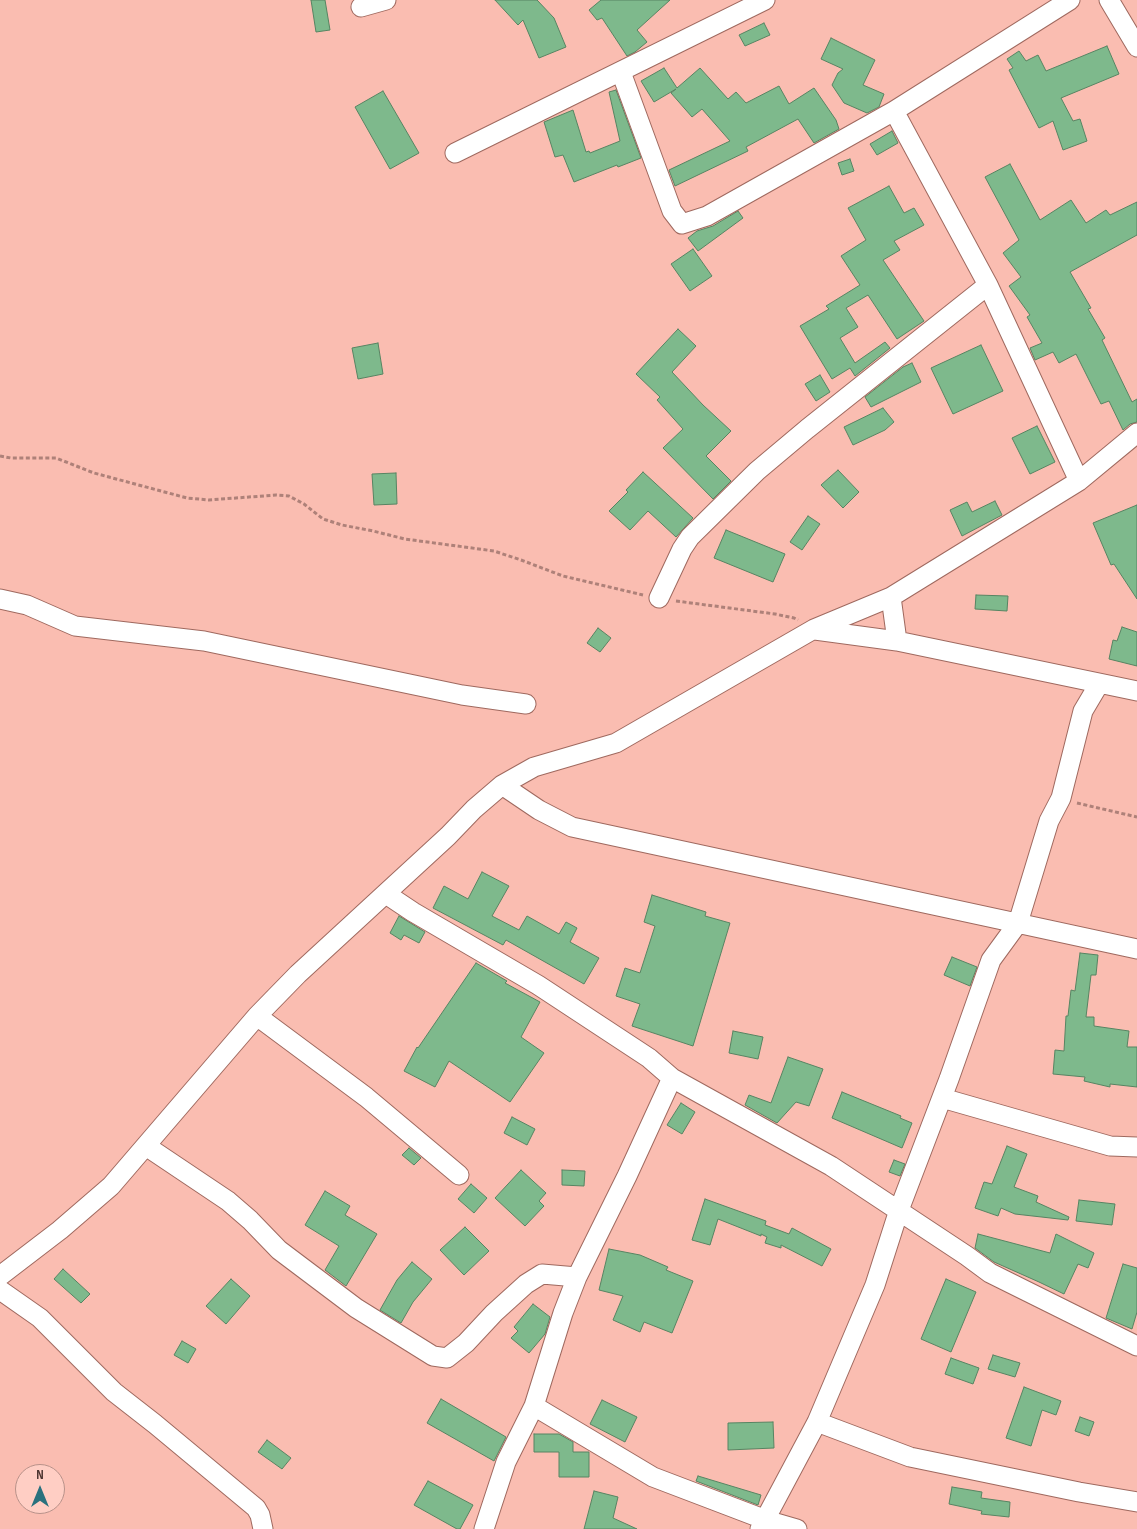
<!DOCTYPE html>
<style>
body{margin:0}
#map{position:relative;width:1137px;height:1529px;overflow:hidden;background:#fabdb1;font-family:"Sofia Sans Condensed",sans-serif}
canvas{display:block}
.north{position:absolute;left:15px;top:1464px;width:50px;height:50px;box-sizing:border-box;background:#ffcec4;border:1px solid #b89189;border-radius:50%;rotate:0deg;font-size:14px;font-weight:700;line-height:20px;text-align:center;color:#4d3531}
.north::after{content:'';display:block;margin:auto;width:18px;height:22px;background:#2a717e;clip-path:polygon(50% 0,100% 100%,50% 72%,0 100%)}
</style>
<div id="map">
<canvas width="1137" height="1529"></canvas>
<div class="north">N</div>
</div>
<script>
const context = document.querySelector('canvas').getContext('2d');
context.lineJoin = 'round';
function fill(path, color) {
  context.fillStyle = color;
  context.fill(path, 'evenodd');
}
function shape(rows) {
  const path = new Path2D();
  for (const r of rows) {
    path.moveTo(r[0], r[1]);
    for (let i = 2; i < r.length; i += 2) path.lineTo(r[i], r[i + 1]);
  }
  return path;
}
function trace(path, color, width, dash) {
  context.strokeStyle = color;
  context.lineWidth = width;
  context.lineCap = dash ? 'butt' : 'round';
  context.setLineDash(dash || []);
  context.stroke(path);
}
const building = shape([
 [311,0,325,0,330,30,316,32,311,0],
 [495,0,537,0,554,18,566,47,539,58,523,20,518,25,495,0],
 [601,0,670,0,637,30,647,42,635,52,627,56,602,18,597,20,589,10,601,0],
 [764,23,770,35,745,46,739,35,764,23],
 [831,38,875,60,863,85,884,94,879,107,867,113,844,103,832,85,838,73,843,69,821,59,831,38],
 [1107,46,1119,74,1061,98,1073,121,1080,119,1087,141,1063,150,1053,121,1039,128,1009,70,1013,68,1007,59,1019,51,1026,61,1038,55,1046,71,1107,46],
 [664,68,677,88,700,68,728,99,736,92,746,103,779,86,789,104,814,88,836,120,839,129,814,143,798,119,746,147,748,151,675,186,669,170,730,141,702,109,692,117,671,93,676,89,654,102,641,81,664,68],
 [616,90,641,158,618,167,617,165,574,182,563,155,555,157,544,122,573,110,586,152,589,151,590,153,620,141,609,92,616,90],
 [383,91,419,153,390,169,355,107,383,91],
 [892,131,898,143,877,155,870,144,892,131],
 [850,159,854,171,842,175,838,163,850,159],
 [1010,164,1040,220,1071,200,1086,223,1106,210,1110,215,1137,202,1137,235,1070,272,1091,308,1088,309,1105,338,1102,340,1132,402,1137,399,1137,422,1130,424,1123,430,1109,401,1101,404,1076,354,1059,363,1053,352,1035,360,1030,348,1042,343,1027,317,1030,315,1009,286,1021,277,1003,253,1019,240,985,177,1010,164],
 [889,186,904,213,914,208,924,225,894,241,900,250,883,260,924,321,897,339,868,295,846,308,858,327,840,338,855,363,885,342,890,348,855,376,850,368,832,379,800,326,829,309,826,306,860,285,841,256,866,240,848,208,889,186],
 [738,211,743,218,698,251,688,238,697,231,713,226,738,211],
 [693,249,712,276,690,291,671,264,693,249],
 [678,329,696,346,672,372,703,405,731,431,706,456,731,481,713,499,663,448,683,429,657,400,660,397,636,374,678,329],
 [378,343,383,374,358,379,352,348,378,343],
 [981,345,1003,391,953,414,931,368,981,345],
 [912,363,921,382,871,407,865,397,903,367,912,363],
 [820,375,830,392,816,401,805,384,820,375],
 [883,408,894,422,885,430,853,445,844,427,883,408],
 [1037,426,1055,462,1030,474,1012,438,1037,426],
 [838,470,859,492,843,508,821,485,838,470],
 [643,472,693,518,676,537,648,511,630,530,609,511,628,492,626,490,643,472],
 [396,473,397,504,374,505,372,474,396,473],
 [995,501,1002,515,962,536,950,510,967,502,972,512,995,501],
 [1137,505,1137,599,1114,564,1111,565,1093,523,1137,505],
 [808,516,820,524,802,550,790,542,808,516],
 [726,530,785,554,773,582,714,558,726,530],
 [976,595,1008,596,1007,611,975,609,976,595],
 [1122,627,1137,632,1137,666,1109,659,1113,640,1117,641,1122,627],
 [598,628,611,638,600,652,587,643,598,628],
 [482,872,509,886,492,916,519,930,527,916,559,934,566,922,577,928,570,942,599,958,584,984,506,940,503,945,433,908,444,886,468,899,482,872],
 [652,895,706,912,705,916,730,923,693,1046,632,1026,640,1004,616,996,625,968,640,973,655,926,644,922,652,895],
 [399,916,425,932,419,943,404,935,401,940,390,933,399,916],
 [1080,953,1098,955,1096,975,1091,975,1086,1017,1094,1017,1094,1026,1129,1031,1127,1047,1137,1047,1137,1087,1110,1084,1110,1087,1084,1081,1085,1077,1053,1074,1055,1050,1064,1051,1066,1016,1068,1016,1071,990,1075,991,1080,953],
 [952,957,977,967,970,986,944,975,952,957],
 [476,963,507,981,505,983,540,1002,521,1037,544,1053,510,1102,449,1061,435,1087,404,1071,417,1047,418,1048,476,963],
 [733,1031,763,1037,758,1059,729,1053,733,1031],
 [788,1057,823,1069,809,1106,796,1102,777,1123,745,1105,749,1095,771,1103,788,1057],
 [842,1092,901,1116,900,1118,912,1123,902,1148,832,1118,842,1092],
 [681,1103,695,1112,682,1134,667,1125,681,1103],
 [512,1117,535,1129,527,1145,504,1133,512,1117],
 [1007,1146,1027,1154,1014,1187,1038,1196,1036,1202,1069,1217,1068,1220,1015,1214,1001,1208,998,1216,975,1208,984,1182,992,1184,1007,1146],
 [409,1148,421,1158,414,1165,402,1155,409,1148],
 [894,1160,905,1164,900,1176,889,1172,894,1160],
 [521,1170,546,1193,539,1201,544,1206,525,1226,495,1198,521,1170],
 [562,1170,585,1171,584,1186,562,1185,562,1170],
 [471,1184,487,1198,474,1213,458,1199,471,1184],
 [325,1191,350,1206,345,1215,377,1234,346,1286,325,1270,339,1246,305,1225,325,1191],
 [705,1199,766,1221,765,1225,789,1234,792,1228,831,1249,822,1266,781,1245,781,1248,765,1243,767,1237,761,1234,761,1236,718,1219,710,1245,692,1240,705,1199],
 [1079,1200,1115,1204,1112,1225,1076,1221,1079,1200],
 [465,1227,489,1251,464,1275,440,1250,465,1227],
 [978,1234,1050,1253,1056,1234,1094,1253,1088,1268,1078,1264,1064,1294,1039,1282,994,1262,975,1248,978,1234],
 [609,1249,640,1255,668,1267,666,1270,693,1281,672,1333,644,1322,640,1332,613,1320,623,1296,599,1290,609,1249],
 [412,1262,432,1279,413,1302,401,1323,380,1310,397,1280,412,1262],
 [1123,1264,1137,1268,1137,1312,1132,1329,1106,1318,1123,1264],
 [63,1269,90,1294,81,1303,54,1279,63,1269],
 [231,1279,250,1296,226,1324,206,1306,231,1279],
 [946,1279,976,1292,951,1352,921,1339,946,1279],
 [533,1304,550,1317,545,1334,529,1353,511,1338,518,1331,514,1327,533,1304],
 [182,1341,196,1349,188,1363,174,1355,182,1341],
 [993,1355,1020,1363,1015,1377,988,1369,993,1355],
 [951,1358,979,1368,973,1384,945,1374,951,1358],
 [1024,1387,1061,1401,1056,1415,1042,1410,1031,1446,1006,1438,1024,1387],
 [441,1399,506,1437,494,1461,427,1423,441,1399],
 [602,1400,637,1417,625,1442,590,1424,602,1400],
 [1080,1417,1094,1422,1089,1436,1075,1431,1080,1417],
 [773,1422,774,1448,728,1450,728,1423,773,1422],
 [534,1434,559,1434,573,1442,573,1452,589,1452,589,1477,559,1477,559,1452,534,1452,534,1434],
 [267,1440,291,1458,282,1469,258,1452,267,1440],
 [698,1476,761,1495,758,1505,696,1481,698,1476],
 [428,1481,473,1505,460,1529,457,1529,414,1505,428,1481],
 [952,1487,982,1492,981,1498,1010,1502,1009,1517,981,1514,982,1511,949,1504,952,1487],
 [594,1491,618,1497,613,1518,637,1529,584,1529,594,1491]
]);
fill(building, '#7eb98c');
trace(building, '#578462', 1);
const minor = shape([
 [1109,0,1137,47],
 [361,7,386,0],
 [621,72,672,211,682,224,707,216,894,111,1070,0],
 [894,111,988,285,1079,481],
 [455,153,765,0],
 [891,597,897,641],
 [659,598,682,549,690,537,757,471,807,429,988,285],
 [0,599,27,605,75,626,204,641,462,695,526,704],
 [815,630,897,641,1137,691],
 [502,785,539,810,572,827,1137,949],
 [386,894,413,912,538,985,649,1058,672,1078,831,1166,967,1256,990,1273,1137,1346],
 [257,1016,366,1097,459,1175],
 [942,1098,1110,1146,1137,1147],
 [146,1146,228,1201,250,1220,279,1250,356,1308,433,1356,447,1358,466,1343,494,1313,526,1284,542,1274,577,1277],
 [0,1276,60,1230,111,1186,257,1016,298,974,448,836,474,809,502,785,534,767,616,743,814,629,891,597,1079,481,1137,433],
 [0,1290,40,1318,114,1392,155,1424,256,1508,260,1515,263,1529],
 [534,1406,653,1477,766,1520,797,1529],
 [817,1422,910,1457,1079,1492,1137,1502],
 [484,1529,506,1462,534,1406,563,1313,577,1277,627,1176,672,1078],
 [760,1529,817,1422,875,1285,899,1210,949,1079,991,960,1018,923,1049,821,1061,798,1083,711,1099,684]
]);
trace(minor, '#9f695f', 21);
trace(shape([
 [0,456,11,458,56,458,94,473,187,498,209,500,276,495,289,496,304,504,323,519,342,525,373,531,405,539,494,551,521,560,563,576,643,595],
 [676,601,775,614,794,618,798,620],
 [1077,803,1137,817]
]), '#ae8179', 3, [4, 2.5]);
trace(minor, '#fff', 19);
</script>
